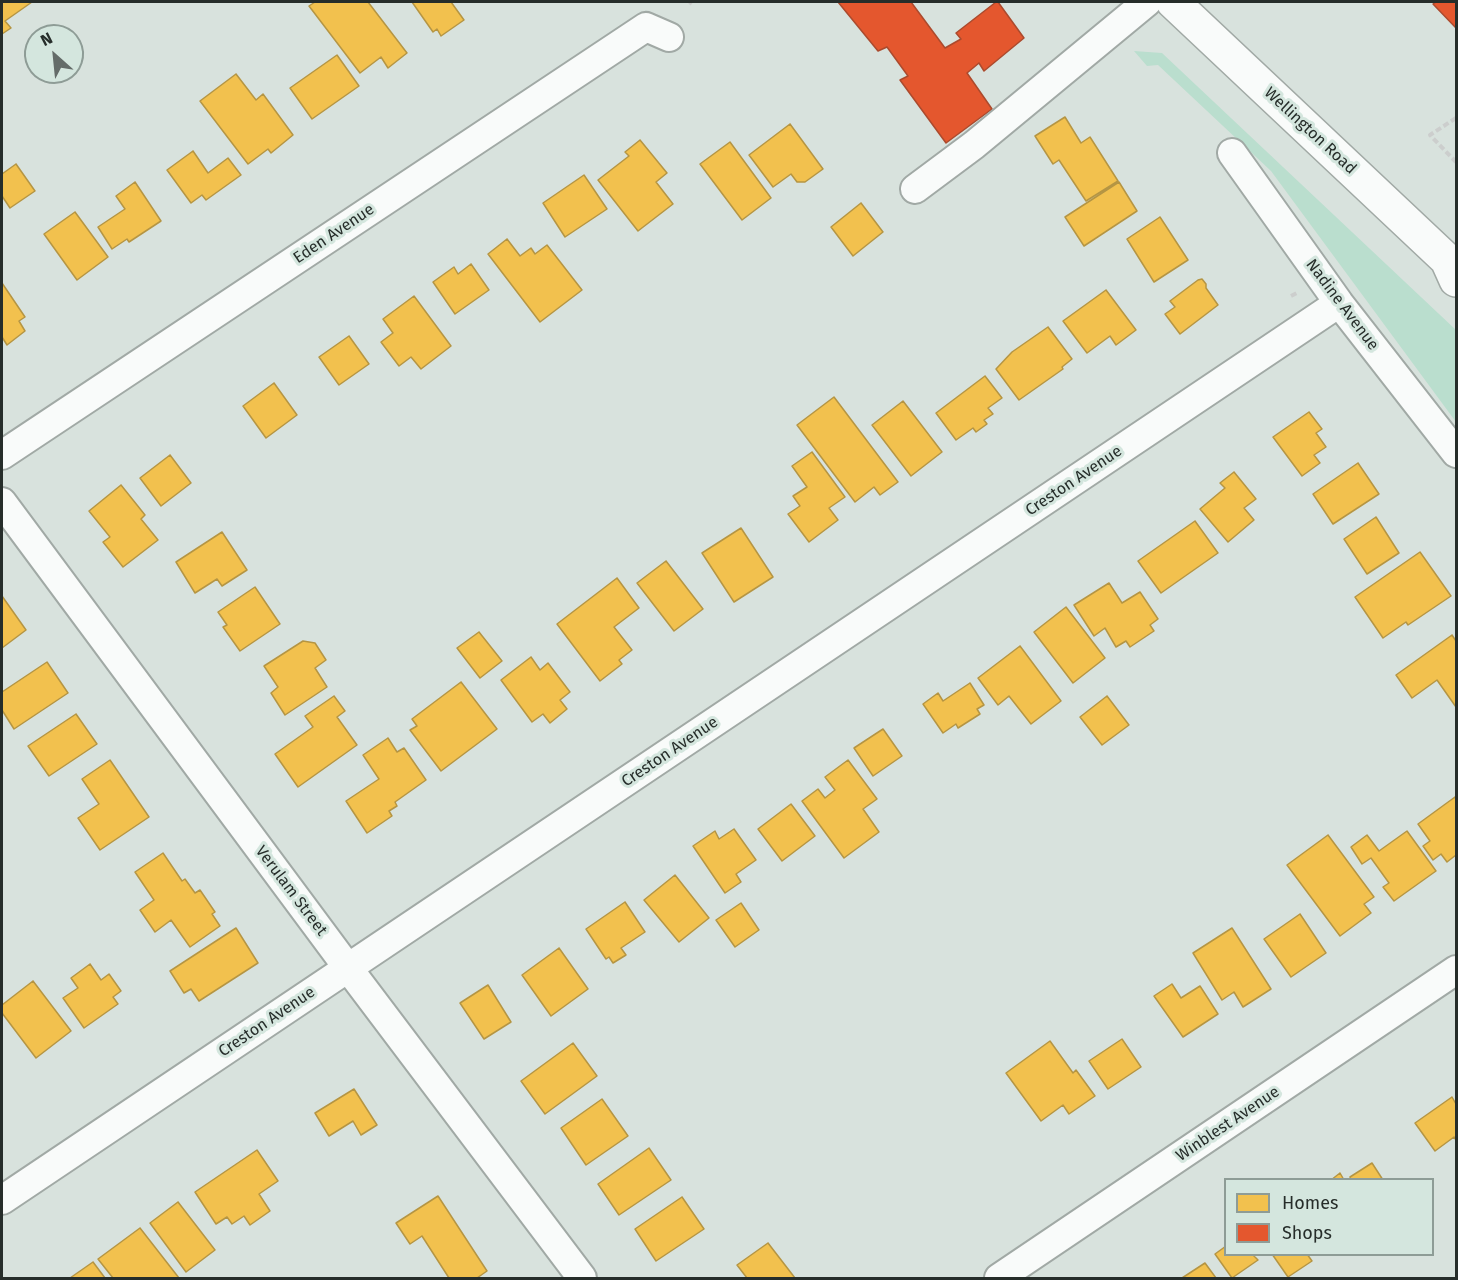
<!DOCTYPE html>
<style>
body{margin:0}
#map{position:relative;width:1458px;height:1280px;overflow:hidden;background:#d8e2dd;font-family:"Fira Sans",sans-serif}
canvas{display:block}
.frame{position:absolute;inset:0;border:3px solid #262d2a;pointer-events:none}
.legend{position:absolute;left:1224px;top:1178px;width:210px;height:78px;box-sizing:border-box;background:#d4e6de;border:2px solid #8e9c96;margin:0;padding:8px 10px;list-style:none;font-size:18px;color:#262d2a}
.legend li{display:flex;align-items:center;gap:12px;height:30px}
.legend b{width:30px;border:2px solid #8e9c96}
.north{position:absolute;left:24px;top:24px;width:60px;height:60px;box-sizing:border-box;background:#d4e6de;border:2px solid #8e9c96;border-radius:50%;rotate:333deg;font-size:16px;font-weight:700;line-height:24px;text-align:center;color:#262d2a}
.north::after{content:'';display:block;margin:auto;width:21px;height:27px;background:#646c69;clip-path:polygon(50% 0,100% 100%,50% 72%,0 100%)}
</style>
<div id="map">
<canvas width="1458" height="1280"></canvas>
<div class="frame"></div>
<ul class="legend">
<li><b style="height:16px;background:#f2c14e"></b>Homes</li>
<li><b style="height:16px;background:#e4572e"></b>Shops</li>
</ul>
<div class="north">N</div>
</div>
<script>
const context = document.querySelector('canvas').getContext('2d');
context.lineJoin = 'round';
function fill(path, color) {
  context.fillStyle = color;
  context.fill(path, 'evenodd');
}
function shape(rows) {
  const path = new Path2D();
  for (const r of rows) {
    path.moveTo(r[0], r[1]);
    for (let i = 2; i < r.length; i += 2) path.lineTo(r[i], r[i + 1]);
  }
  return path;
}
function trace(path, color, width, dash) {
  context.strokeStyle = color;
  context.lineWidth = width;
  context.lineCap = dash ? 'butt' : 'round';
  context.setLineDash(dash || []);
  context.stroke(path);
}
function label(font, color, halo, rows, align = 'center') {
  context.font = font + ' "Fira Sans",sans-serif';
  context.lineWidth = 6;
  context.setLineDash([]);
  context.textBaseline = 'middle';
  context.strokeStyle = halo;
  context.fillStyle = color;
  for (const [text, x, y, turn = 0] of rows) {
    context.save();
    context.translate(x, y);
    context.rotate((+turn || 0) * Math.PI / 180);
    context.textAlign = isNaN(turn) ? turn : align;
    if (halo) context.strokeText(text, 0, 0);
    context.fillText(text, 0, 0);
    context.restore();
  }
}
fill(shape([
 [1134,51,1162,53,1456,330,1456,422,1271,171,1158,65,1147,66]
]), '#badece');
const homes = shape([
 [2,2,32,2,5,21,11,28,2,34,2,2],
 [315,2,368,2,407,53,388,68,381,57,360,73,309,6,315,2],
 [412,2,451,2,464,20,441,36,437,29,433,32,412,2],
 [337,55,359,86,312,119,290,88,337,55],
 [236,74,256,100,263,94,293,135,271,153,268,149,248,164,200,101,236,74],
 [1065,117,1081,143,1090,137,1118,181,1086,201,1059,160,1053,164,1035,136,1065,117],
 [790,124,823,169,805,182,797,182,791,174,773,187,749,155,790,124],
 [640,140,667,173,656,182,673,204,638,231,598,180,629,156,625,152,640,140],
 [730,142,771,198,742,220,700,164,730,142],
 [193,151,208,173,228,158,241,175,206,200,202,195,191,203,167,170,193,151],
 [16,164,35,191,10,208,2,196,2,174,16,164],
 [584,175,607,209,565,237,543,203,584,175],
 [135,182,161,221,129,242,127,239,112,249,98,227,125,209,116,196,135,182],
 [1119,182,1137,211,1084,246,1065,217,1119,182],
 [861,203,883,232,853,256,831,227,861,203],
 [75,212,108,257,77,280,44,234,75,212],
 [1160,217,1188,260,1154,282,1127,239,1160,217],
 [507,239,520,256,531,248,535,254,547,245,582,290,540,322,488,254,507,239],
 [471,264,489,290,455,314,433,282,454,267,458,274,471,264],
 [1202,279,1206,284,1206,288,1218,305,1180,334,1165,314,1175,307,1170,301,1198,280,1202,279],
 [2,283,25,317,19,321,25,331,7,345,2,337,2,283],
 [1106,290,1136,330,1116,345,1110,336,1087,353,1063,321,1106,290],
 [414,296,451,346,421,369,411,357,399,366,381,342,393,333,383,319,414,296],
 [1048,327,1072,359,1062,367,1063,369,1019,400,996,369,1012,352,1048,327],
 [349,336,369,364,339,385,319,357,349,336],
 [985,376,1002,398,988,408,993,414,984,420,987,424,976,432,973,428,956,440,936,413,985,376],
 [274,383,297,415,266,438,243,406,274,383],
 [834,397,898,482,880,495,874,487,855,502,797,425,834,397],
 [903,401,942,452,911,476,872,425,903,401],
 [1309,412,1322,429,1316,433,1326,447,1314,455,1320,463,1302,476,1273,437,1309,412],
 [812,452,845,497,829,508,838,520,809,542,788,514,800,506,793,496,807,487,792,466,812,452],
 [170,455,191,483,161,506,140,478,170,455],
 [1358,463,1379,494,1333,524,1313,494,1358,463],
 [1234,472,1256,499,1244,508,1254,520,1228,542,1200,509,1225,488,1220,483,1234,472],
 [121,485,145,515,141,519,158,540,123,567,103,542,110,537,89,511,121,485],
 [1376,517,1399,553,1367,574,1344,539,1376,517],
 [1195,521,1218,553,1161,593,1138,561,1195,521],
 [741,528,773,577,734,602,702,553,741,528],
 [222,532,247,570,222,586,217,579,195,593,176,562,222,532],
 [1420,552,1451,596,1408,625,1406,622,1383,638,1355,597,1420,552],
 [666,561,703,609,674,631,637,583,666,561],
 [617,578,639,608,614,627,632,650,619,660,622,664,600,681,557,624,617,578],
 [1109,583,1122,603,1140,592,1158,619,1150,625,1154,631,1130,647,1126,641,1116,647,1105,628,1094,636,1074,605,1109,583],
 [255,587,280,624,240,651,223,627,227,625,218,612,255,587],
 [2,596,26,630,2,648,2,596],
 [1066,607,1105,658,1073,683,1034,632,1066,607],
 [479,632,502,661,480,678,457,648,479,632],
 [1452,635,1456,641,1456,707,1437,680,1412,698,1396,675,1452,635],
 [303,641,315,643,326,660,315,668,327,687,285,715,271,693,278,687,264,666,303,641],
 [1020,646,1061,701,1031,724,1009,696,998,705,978,678,1020,646],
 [531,657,540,670,548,663,570,692,560,700,567,709,550,723,543,714,532,722,501,680,531,657],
 [47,662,68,693,14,729,2,710,2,692,47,662],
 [461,682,497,729,441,771,410,730,417,726,412,719,461,682],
 [970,683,984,705,977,709,980,714,958,728,956,724,943,733,923,704,938,693,943,701,970,683],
 [334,696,345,711,337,717,357,745,298,787,275,754,313,727,305,716,334,696],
 [1107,696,1129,725,1102,745,1080,717,1107,696],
 [76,714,97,744,49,776,28,746,76,714],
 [883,729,902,756,873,776,854,748,883,729],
 [388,738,397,752,404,748,426,780,395,802,397,806,389,811,392,816,367,833,346,801,379,779,363,755,388,738],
 [110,760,149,817,100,850,78,818,99,804,82,779,110,760],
 [848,760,877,799,863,809,879,832,844,858,802,801,818,789,825,798,835,790,825,777,848,760],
 [1455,797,1456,799,1456,855,1447,862,1441,854,1433,860,1423,846,1430,841,1418,824,1455,797],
 [791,804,815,836,782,861,758,829,791,804],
 [734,829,756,860,736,874,741,882,725,893,693,846,715,831,719,839,734,829],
 [1407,831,1436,871,1394,901,1383,887,1389,883,1371,858,1362,864,1351,847,1367,835,1379,851,1407,831],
 [1328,835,1374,897,1364,904,1371,913,1340,936,1287,865,1328,835],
 [163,853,182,881,185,879,195,893,200,890,215,912,212,914,220,926,190,947,171,920,155,932,140,910,154,900,135,872,163,853],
 [675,875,709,918,679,942,644,900,675,875],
 [625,902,645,932,621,948,626,955,613,963,609,957,606,959,586,929,625,902],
 [741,903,759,930,735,947,716,920,741,903],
 [1300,914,1326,953,1291,977,1264,939,1300,914],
 [236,928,258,963,199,1001,191,989,184,993,170,971,236,928],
 [1232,928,1271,989,1243,1007,1234,992,1222,1000,1193,953,1232,928],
 [559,948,588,989,551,1016,522,975,559,948],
 [90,964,101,980,109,974,121,991,113,997,118,1004,84,1028,63,998,78,988,71,978,90,964],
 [33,981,71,1031,36,1058,2,1013,2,1005,33,981],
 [1172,984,1181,998,1200,986,1218,1014,1183,1037,1154,996,1172,984],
 [488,985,511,1022,484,1039,460,1003,488,985],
 [1122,1039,1141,1067,1108,1089,1089,1061,1122,1039],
 [1050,1041,1073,1073,1076,1070,1095,1096,1069,1114,1063,1105,1041,1121,1006,1073,1050,1041],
 [573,1043,597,1076,545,1114,521,1081,573,1043],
 [354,1089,377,1125,361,1135,353,1121,329,1136,315,1113,354,1089],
 [1452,1097,1456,1104,1456,1140,1454,1137,1435,1151,1415,1123,1452,1097],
 [602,1099,628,1136,586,1165,561,1128,602,1099],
 [649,1148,671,1180,619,1215,598,1184,649,1148],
 [257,1150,278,1181,259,1194,270,1211,250,1225,244,1216,232,1224,227,1217,216,1224,195,1192,257,1150],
 [1372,1163,1383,1180,1351,1180,1350,1177,1372,1163],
 [1340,1173,1344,1180,1331,1180,1340,1173],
 [438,1196,487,1271,477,1278,449,1278,422,1236,410,1244,396,1223,438,1196],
 [682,1197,704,1229,656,1261,635,1229,682,1197],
 [178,1202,215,1250,186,1272,150,1223,178,1202],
 [140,1228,179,1278,113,1278,98,1259,140,1228],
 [768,1243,795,1278,747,1278,737,1265,768,1243],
 [1226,1246,1226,1254,1257,1254,1254,1256,1258,1260,1232,1278,1215,1254,1226,1246],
 [1272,1254,1307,1254,1312,1261,1288,1277,1272,1254],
 [93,1262,105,1278,70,1278,93,1262],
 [1205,1263,1216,1278,1182,1278,1205,1263]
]);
fill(homes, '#f2c14e');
trace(homes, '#b59543', 1.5);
const shops = shape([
 [838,2,911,2,945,48,961,39,956,33,996,2,998,2,1024,38,984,71,979,63,967,73,992,109,946,143,900,80,908,76,887,47,878,51,838,2],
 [1436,2,1456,2,1456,28,1433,4,1436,2]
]);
fill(shops, '#e4572e');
trace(shops, '#ab4a2d', 1.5);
const minor = shape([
 [1232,153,1339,303,1456,453],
 [915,189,974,145,1147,2],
 [2,455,646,27,669,37],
 [2,502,348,968,582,1278],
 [2,1200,1339,303],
 [999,1278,1456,970]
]);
const major = shape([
 [1173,2,1447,260,1456,280]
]);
trace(minor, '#a1a9a5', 32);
trace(major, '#a1a9a5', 36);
trace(shape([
 [689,4,691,2],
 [1456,118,1430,135,1456,162],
 [1291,296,1299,292]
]), '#cccecd', 4, [6, 3]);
trace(minor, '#f9fbfa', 28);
trace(major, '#f9fbfa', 33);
label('16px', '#262d2a', '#d4e6de', [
 ["Wellington Road",1310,131,43],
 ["Eden Avenue",334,234,-34],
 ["Nadine Avenue",1342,305,53],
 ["Creston Avenue",1074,481,-34],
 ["Creston Avenue",670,752,-34],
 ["Verulam Street",291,891,53],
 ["Creston Avenue",267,1022,-34],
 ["Winblest Avenue",1228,1124,-34]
]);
</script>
